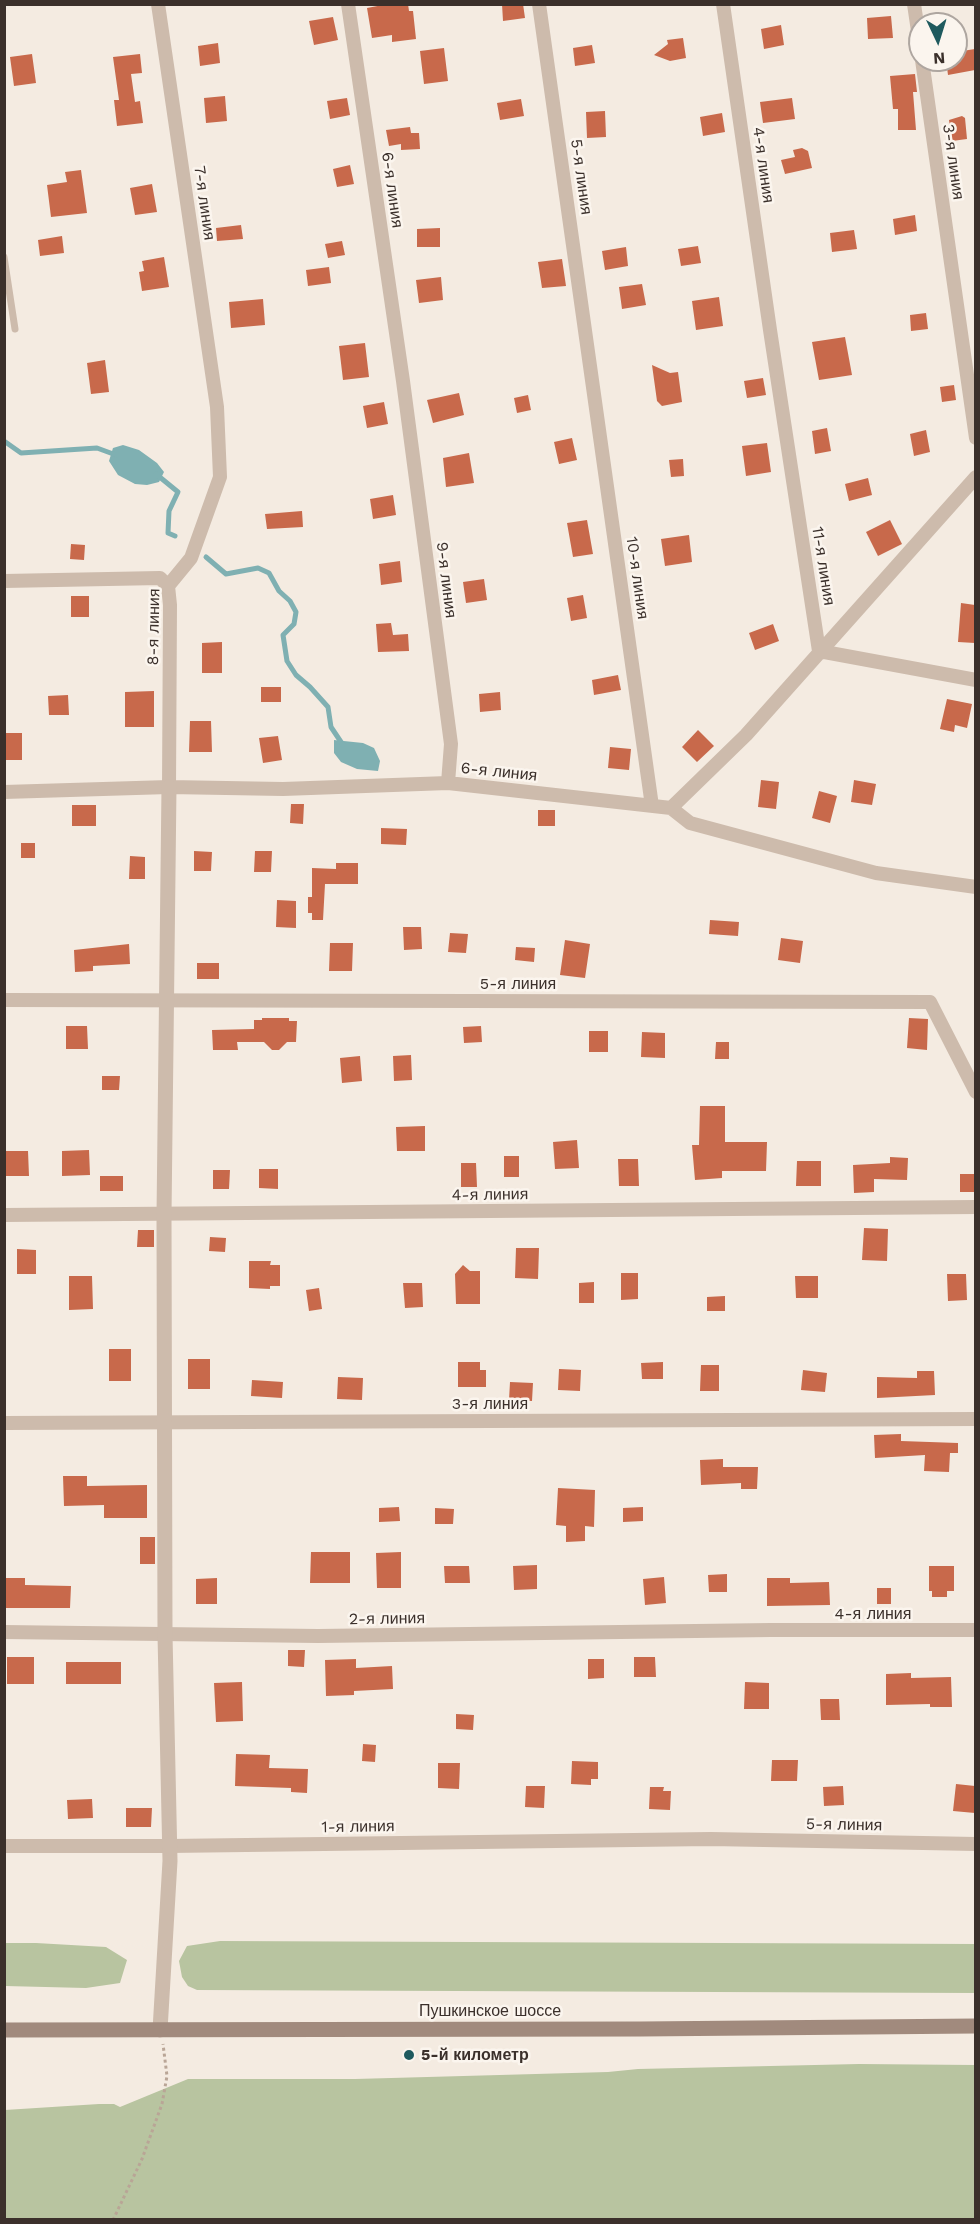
<!DOCTYPE html>
<meta charset="utf-8">
<style>
body{margin:0}
#map{position:relative;width:980px;height:2224px;overflow:hidden;background:#f4ebe1;font-family:"Work Sans",sans-serif}
canvas{display:block}
.frame{position:absolute;inset:0;border:6px solid #3b302b;pointer-events:none}
.north{position:absolute;left:908px;top:12px;width:60px;height:60px;box-sizing:border-box;background:#fbf5ee;border:2px solid #aea6a0;border-radius:50%;rotate:176deg;font-size:16px;font-weight:700;line-height:24px;text-align:center;color:#3b302b}
.north::after{content:'';display:block;margin:auto;width:21px;height:27px;background:#1f5a5e;clip-path:polygon(50% 0,100% 100%,50% 72%,0 100%)}
</style>
<div id="map">
<canvas width="980" height="2224"></canvas>
<div class="frame"></div>
<div class="north">N</div>
</div>
<script>
const context = document.querySelector('canvas').getContext('2d');
context.lineJoin = 'round';
function fill(path, color) {
  context.fillStyle = color;
  context.fill(path, 'evenodd');
}
function shape(rows) {
  const path = new Path2D();
  for (const r of rows) {
    path.moveTo(r[0], r[1]);
    for (let i = 2; i < r.length; i += 2) path.lineTo(r[i], r[i + 1]);
  }
  return path;
}
function trace(path, color, width, dash) {
  context.strokeStyle = color;
  context.lineWidth = width;
  context.lineCap = dash ? 'butt' : 'round';
  context.setLineDash(dash || []);
  context.stroke(path);
}
function label(font, color, halo, rows, align = 'center') {
  context.font = font + ' "Work Sans",sans-serif';
  context.lineWidth = 5;
  context.setLineDash([]);
  context.textBaseline = 'middle';
  context.strokeStyle = halo;
  context.fillStyle = color;
  for (const [text, x, y, turn = 0] of rows) {
    context.save();
    context.translate(x, y);
    context.rotate((+turn || 0) * Math.PI / 180);
    context.textAlign = isNaN(turn) ? turn : align;
    if (halo) context.strokeText(text, 0, 0);
    context.fillText(text, 0, 0);
    context.restore();
  }
}
fill(shape([
 [220,1941,975,1944,975,1993,197,1990,188,1986,182,1977,179,1961,187,1946],
 [5,1943,36,1943,106,1947,127,1960,120,1983,86,1988,5,1986],
 [859,2064,975,2065,975,2219,5,2219,5,2110,99,2104,114,2104,120,2107,188,2079,355,2079,608,2072,638,2069]
]), '#b8c4a0');
fill(shape([
 [123,445,139,450,157,463,164,472,159,482,147,485,135,484,118,475,109,461,113,448],
 [334,740,363,743,374,748,380,761,378,771,357,769,341,762,334,753]
]), '#7fb0b2');
trace(shape([
 [4,441,21,453,97,448,116,455],
 [156,474,178,492,169,511,168,533,175,536],
 [206,557,226,574,258,568,269,573,279,591,290,601,296,612,294,624,283,635,287,661,296,675,310,687,328,707,331,727,343,745]
]), '#7fb0b2', 5);
fill(shape([
 [388,4,408,4,409,11,413,11,416,39,392,42,392,35,372,38,367,8],
 [502,4,523,4,525,18,503,21],
 [891,16,893,38,868,39,867,18],
 [333,17,338,40,314,45,309,21],
 [781,25,784,45,764,49,761,29],
 [683,38,686,58,670,61,654,55,668,44,667,40],
 [218,43,220,63,200,66,198,46],
 [592,45,595,63,575,66,573,48],
 [444,48,448,81,424,84,420,51],
 [975,49,975,70,948,75,946,60,956,60,956,52],
 [32,54,36,83,14,86,10,57],
 [140,54,142,73,131,74,135,102,140,101,143,123,117,126,114,100,119,100,113,57],
 [915,74,917,92,913,92,916,130,898,130,898,109,893,109,890,76],
 [225,96,227,121,206,123,204,98],
 [347,98,350,115,330,119,327,101],
 [792,98,795,119,763,123,760,102],
 [521,99,524,116,500,120,497,103],
 [605,111,606,137,587,138,586,112],
 [722,113,725,132,703,136,700,117],
 [962,116,965,118,967,139,952,141,949,120],
 [410,127,411,133,419,133,420,149,401,150,401,144,389,146,386,130],
 [802,148,808,151,812,168,785,174,781,160,795,157,793,150],
 [350,165,354,184,337,187,333,169],
 [81,170,87,213,51,217,47,185,67,182,65,172],
 [152,184,157,212,135,215,130,188],
 [915,215,917,231,895,235,893,219],
 [241,225,243,239,217,241,216,228],
 [440,228,440,247,417,247,417,229],
 [854,230,857,249,832,252,830,233],
 [62,236,64,253,40,256,38,240],
 [342,241,345,255,328,258,325,244],
 [698,246,701,263,681,266,678,249],
 [626,247,628,266,605,270,602,251],
 [164,257,169,287,142,291,139,272,144,271,142,261],
 [562,259,566,286,542,288,538,262],
 [329,267,331,283,308,286,306,270],
 [441,277,443,300,419,303,416,280],
 [642,284,646,305,622,309,619,287],
 [719,297,723,326,696,330,692,301],
 [263,299,265,325,231,328,229,302],
 [926,313,928,329,911,331,910,315],
 [845,337,852,375,819,380,812,342],
 [365,343,369,377,343,380,339,346],
 [105,360,109,392,91,394,87,363],
 [652,365,670,373,678,372,682,402,662,406,657,401],
 [763,378,766,395,747,398,744,381],
 [954,385,956,400,942,402,940,387],
 [459,393,464,415,433,423,427,400],
 [528,395,531,410,517,413,514,398],
 [384,402,388,424,367,428,363,406],
 [827,428,831,451,815,454,812,431],
 [926,430,930,452,914,456,910,434],
 [572,438,577,460,559,464,554,442],
 [767,443,771,472,746,476,742,446],
 [469,453,474,483,446,487,443,458],
 [683,459,684,476,671,477,669,460],
 [868,478,872,495,849,501,845,484],
 [393,495,396,515,373,519,370,499],
 [302,511,303,527,267,529,265,514],
 [587,520,593,554,573,557,567,523],
 [890,520,902,544,878,556,866,532],
 [689,535,692,562,665,566,661,539],
 [71,544,85,545,84,560,70,559],
 [400,561,402,582,381,585,379,564],
 [484,579,487,600,466,603,463,582],
 [583,595,587,618,571,621,567,598],
 [71,596,89,596,89,617,71,617],
 [961,603,975,605,975,643,958,642],
 [391,623,393,635,408,634,409,651,378,652,376,624],
 [773,624,779,641,755,650,749,633],
 [222,642,222,673,202,673,202,643],
 [618,675,621,690,594,695,592,680],
 [261,687,281,687,281,702,261,702],
 [154,691,154,727,125,727,125,692],
 [500,692,501,710,480,712,479,694],
 [68,695,69,715,49,715,48,696],
 [947,699,972,704,967,728,955,725,954,732,940,729],
 [190,721,211,721,212,752,189,752],
 [698,730,714,746,697,762,682,747],
 [4,733,22,733,22,760,4,760],
 [278,736,282,760,263,763,259,738],
 [610,747,631,749,629,770,608,768],
 [761,780,779,782,776,809,758,807],
 [854,780,876,784,872,805,851,802],
 [819,791,837,796,830,823,812,818],
 [291,804,304,804,303,824,290,823],
 [72,805,96,805,96,826,72,826],
 [538,810,555,810,555,826,538,826],
 [381,828,407,829,406,845,381,844],
 [21,843,35,843,35,858,21,858],
 [194,851,212,852,211,871,194,871],
 [255,851,272,851,271,872,254,872],
 [130,856,145,857,145,879,129,879],
 [336,863,358,863,358,884,325,884,323,920,312,920,312,913,308,913,308,897,312,897,312,868,336,869],
 [277,900,296,901,296,928,276,927],
 [710,920,739,922,738,936,709,934],
 [403,927,421,927,422,949,404,950],
 [450,933,468,934,466,953,448,952],
 [781,938,803,941,800,963,778,960],
 [565,940,590,944,585,978,560,975],
 [330,943,353,943,352,971,329,971],
 [129,944,130,964,93,966,93,971,75,972,74,950],
 [516,947,535,948,534,962,515,960],
 [197,963,219,963,219,979,197,979],
 [262,1018,289,1018,289,1021,297,1021,296,1042,287,1042,279,1050,272,1050,264,1042,237,1042,238,1050,213,1050,212,1030,254,1029,254,1020,262,1020],
 [909,1018,928,1019,927,1050,907,1048],
 [66,1026,87,1026,88,1049,66,1049],
 [481,1026,482,1042,464,1043,463,1027],
 [589,1031,608,1031,608,1052,589,1052],
 [642,1032,665,1033,665,1058,641,1057],
 [716,1042,729,1042,729,1059,715,1059],
 [411,1055,412,1080,394,1081,393,1056],
 [360,1056,362,1081,342,1083,340,1058],
 [102,1076,120,1076,119,1090,102,1090],
 [700,1106,725,1106,725,1142,767,1142,766,1171,722,1171,722,1178,695,1180,692,1145,699,1145],
 [425,1126,425,1151,397,1151,396,1127],
 [577,1140,579,1168,555,1169,553,1142],
 [89,1150,90,1175,62,1176,62,1151],
 [5,1151,28,1151,29,1176,6,1176],
 [504,1156,519,1156,519,1177,504,1177],
 [890,1157,908,1158,907,1180,874,1179,874,1192,854,1193,853,1165,890,1163],
 [618,1159,638,1159,639,1186,619,1186],
 [797,1161,821,1161,821,1186,796,1186],
 [461,1163,476,1163,477,1187,461,1187],
 [259,1169,278,1169,278,1189,259,1188],
 [213,1170,230,1170,229,1189,213,1189],
 [960,1174,975,1174,975,1192,960,1192],
 [100,1176,123,1176,123,1191,100,1191],
 [864,1228,888,1229,887,1261,862,1260],
 [138,1230,154,1230,154,1247,137,1247],
 [210,1237,226,1238,225,1252,209,1251],
 [516,1248,539,1248,538,1279,515,1278],
 [17,1249,36,1250,36,1274,17,1274],
 [249,1261,271,1261,270,1265,280,1265,280,1286,270,1286,270,1289,249,1288],
 [463,1265,470,1271,480,1271,480,1304,456,1304,455,1274],
 [621,1273,638,1273,638,1299,621,1300],
 [947,1274,966,1274,967,1300,948,1301],
 [69,1276,92,1276,93,1309,69,1310],
 [795,1276,818,1276,818,1298,796,1298],
 [594,1282,594,1303,579,1303,579,1283],
 [403,1283,422,1283,423,1307,405,1308],
 [319,1288,322,1309,309,1311,306,1290],
 [725,1296,725,1311,707,1311,707,1297],
 [109,1349,131,1349,131,1381,109,1381],
 [188,1359,210,1359,210,1389,188,1389],
 [458,1362,480,1362,480,1370,486,1370,486,1387,458,1387],
 [663,1362,663,1379,642,1379,641,1363],
 [701,1365,719,1365,719,1391,700,1391],
 [559,1369,581,1370,580,1391,558,1390],
 [803,1370,827,1373,825,1392,801,1390],
 [917,1371,934,1371,935,1395,877,1398,877,1377,917,1378],
 [338,1377,363,1378,362,1400,337,1399],
 [252,1380,283,1382,282,1398,251,1396],
 [510,1382,533,1383,532,1401,509,1400],
 [901,1434,901,1441,958,1443,958,1453,950,1453,949,1472,924,1471,925,1455,875,1458,874,1435],
 [723,1459,723,1467,758,1467,757,1489,741,1489,741,1483,701,1485,700,1460],
 [63,1476,87,1476,87,1486,147,1485,147,1518,104,1518,104,1505,64,1506],
 [558,1488,595,1490,594,1527,585,1526,585,1541,566,1542,566,1526,556,1525],
 [399,1507,400,1521,379,1522,379,1508],
 [643,1507,643,1521,623,1522,623,1508],
 [435,1508,454,1509,453,1524,435,1524],
 [140,1537,155,1537,155,1564,140,1564],
 [311,1552,350,1552,350,1583,310,1583],
 [401,1552,401,1588,377,1588,376,1553],
 [537,1565,537,1589,514,1590,513,1566],
 [444,1566,469,1566,470,1583,445,1583],
 [929,1566,954,1566,954,1591,947,1591,947,1597,932,1597,932,1591,929,1591],
 [727,1574,727,1592,709,1592,708,1575],
 [664,1577,666,1603,645,1605,643,1579],
 [4,1578,25,1578,25,1585,71,1586,70,1608,4,1608],
 [217,1578,217,1604,196,1604,196,1579],
 [767,1578,790,1578,790,1583,829,1582,830,1605,767,1606],
 [877,1588,891,1588,891,1604,877,1604],
 [288,1650,305,1650,304,1667,288,1666],
 [7,1657,34,1657,34,1684,7,1684],
 [634,1657,655,1657,656,1677,634,1677],
 [356,1659,356,1668,392,1666,393,1689,354,1691,354,1695,326,1696,325,1660],
 [588,1659,604,1659,604,1678,588,1679],
 [66,1662,121,1662,121,1684,66,1684],
 [911,1673,911,1678,951,1677,952,1707,930,1707,930,1704,886,1705,886,1674],
 [242,1682,243,1721,216,1722,214,1683],
 [745,1682,769,1683,769,1709,744,1709],
 [820,1699,839,1699,840,1720,821,1720],
 [456,1714,474,1715,473,1730,456,1729],
 [363,1744,376,1745,375,1762,362,1761],
 [236,1754,270,1755,269,1768,308,1769,307,1793,291,1792,291,1788,235,1786],
 [772,1760,798,1760,797,1781,771,1781],
 [572,1761,598,1762,598,1779,591,1779,591,1785,571,1784],
 [438,1763,460,1763,459,1789,438,1788],
 [956,1784,975,1786,975,1813,953,1811],
 [526,1786,545,1786,544,1808,525,1807],
 [843,1786,844,1805,824,1806,823,1787],
 [650,1787,664,1787,663,1791,671,1791,670,1810,649,1809],
 [92,1799,93,1818,68,1819,67,1800],
 [126,1808,152,1808,151,1827,126,1827]
]), '#c8694b');
trace(shape([
 [113,2220,142,2159,162,2104,167,2076,163,2044]
]), '#b9a596', 3, [3, 3]);
trace(shape([
 [4,257,15,329]
]), '#cdbbac', 7);
trace(shape([
 [158,4,217,407,220,477,191,558,168,586,170,605,169,787],
 [348,4,403,381,451,744,448,783],
 [539,4,652,806],
 [723,4,770,330,819,651,976,680],
 [914,4,920,45],
 [922,60,976,438],
 [4,581,160,578,168,586],
 [4,792,169,787,283,789,448,783,671,808,690,823,876,873,976,887],
 [671,808,746,735,976,477],
 [4,1000,930,1002,976,1092],
 [4,1215,976,1207],
 [4,1423,976,1419],
 [4,1632,318,1636,771,1630,976,1630],
 [4,1846,169,1846,711,1839,976,1844]
]), '#cdbbac', 14);
trace(shape([
 [160,2030,170,1861,165,1635,164,1215,169,787]
]), '#cdbbac', 15);
trace(shape([
 [4,2030,641,2029,976,2026]
]), '#a18a7d', 15);
for (const [x, y, r, color] of [
 [409,2055,6,"#1f5a5e"]
]) {
  const dot = new Path2D();
  dot.arc(x, y, r, 0, 2 * Math.PI);
  context.fillStyle = color;
  context.fill(dot);
  trace(dot, '#fbf5ee', 2);
}
label('16px', '#3b302b', '#fbf5ee', [
 ["3-я линия",953,162,82],
 ["4-я линия",763,165,82],
 ["5-я линия",581,177,82],
 ["6-я линия",392,190,82],
 ["7-я линия",204,203,82],
 ["11-я линия",823,566,81],
 ["10-я линия",637,578,82],
 ["9-я линия",446,580,83],
 ["8-я линия",154,627,-89],
 ["6-я линия",499,772,6],
 ["5-я линия",518,984],
 ["4-я линия",490,1195,-1],
 ["3-я линия",490,1404],
 ["4-я линия",873,1614],
 ["2-я линия",387,1619,-1],
 ["5-я линия",844,1825,1],
 ["1-я линия",358,1827,-1],
 ["Пушкинское шоссе",490,2011]
]);
label('bold 16px', '#3b302b', '#fbf5ee', [
 ["5-й километр",421,2055]
], 'left');
</script>
